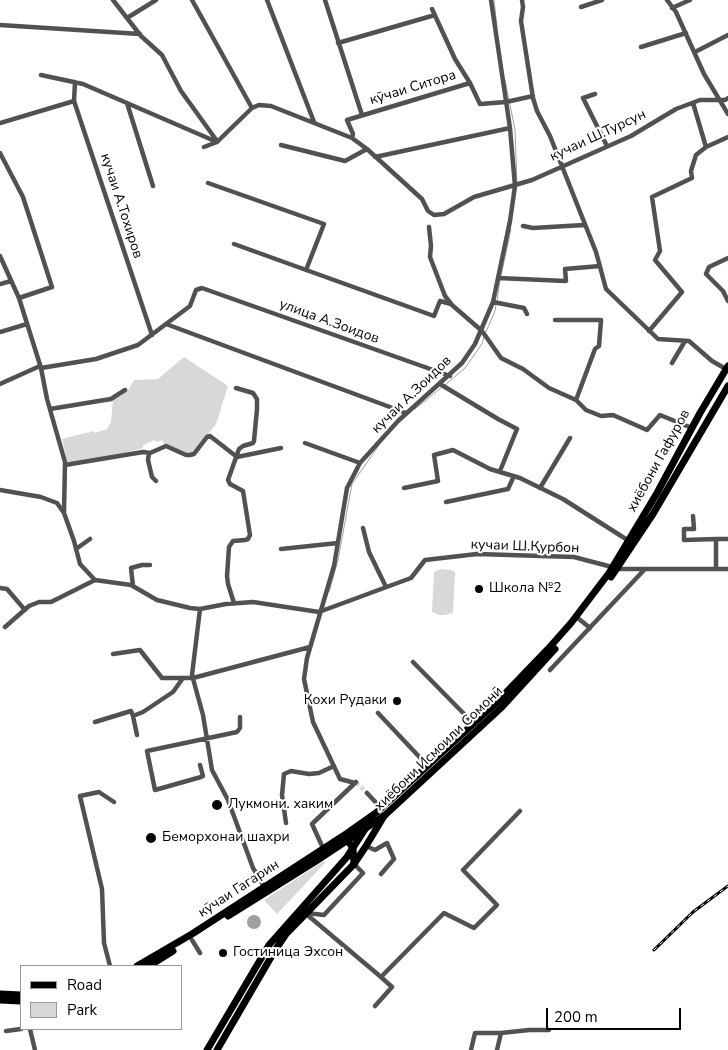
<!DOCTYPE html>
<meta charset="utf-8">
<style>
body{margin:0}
#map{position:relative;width:728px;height:1050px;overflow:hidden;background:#fff;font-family:"Nunito Sans",sans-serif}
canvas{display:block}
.legend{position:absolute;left:20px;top:965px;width:162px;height:65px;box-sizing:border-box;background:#fff;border:1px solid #999;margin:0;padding:6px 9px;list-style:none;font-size:15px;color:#000}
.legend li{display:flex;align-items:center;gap:10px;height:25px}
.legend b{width:25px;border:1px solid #999}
.scale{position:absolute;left:546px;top:1008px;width:135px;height:22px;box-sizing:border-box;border:2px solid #000;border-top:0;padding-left:6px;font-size:15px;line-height:18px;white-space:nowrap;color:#000;-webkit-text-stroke:4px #fff;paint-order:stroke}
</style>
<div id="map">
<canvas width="728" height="1050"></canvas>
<ul class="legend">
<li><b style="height:6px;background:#000"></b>Road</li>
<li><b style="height:14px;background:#d8d8d8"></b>Park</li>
</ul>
<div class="scale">200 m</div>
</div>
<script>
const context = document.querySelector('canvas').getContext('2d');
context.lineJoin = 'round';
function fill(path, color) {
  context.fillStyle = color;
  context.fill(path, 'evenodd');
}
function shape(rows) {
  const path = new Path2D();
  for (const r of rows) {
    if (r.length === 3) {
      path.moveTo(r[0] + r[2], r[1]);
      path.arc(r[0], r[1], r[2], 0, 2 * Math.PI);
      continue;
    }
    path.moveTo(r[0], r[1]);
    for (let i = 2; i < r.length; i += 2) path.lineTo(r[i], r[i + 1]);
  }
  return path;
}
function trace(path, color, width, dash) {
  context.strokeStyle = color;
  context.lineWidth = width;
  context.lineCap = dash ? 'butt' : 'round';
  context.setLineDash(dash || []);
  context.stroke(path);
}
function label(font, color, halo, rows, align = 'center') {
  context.font = font + ' "Nunito Sans",sans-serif';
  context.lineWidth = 4;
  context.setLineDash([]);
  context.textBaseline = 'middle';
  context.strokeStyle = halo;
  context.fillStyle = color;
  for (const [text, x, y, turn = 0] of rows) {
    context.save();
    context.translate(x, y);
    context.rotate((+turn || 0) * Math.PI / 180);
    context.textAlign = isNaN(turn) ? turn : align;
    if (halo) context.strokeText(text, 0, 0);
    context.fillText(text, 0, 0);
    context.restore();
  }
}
fill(shape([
 [184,357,228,386,216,424,193,453,187,455,164,444,162,440,157,442,155,440,143,445,143,448,128,452,71,464,67,461,62,439,94,431,95,433,107,429,111,422,113,400,121,396,129,389,134,380,158,379],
 [441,569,451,570,455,572,453,613,444,615,439,615,432,612,434,572],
 [324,861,325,863,277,914,264,900]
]), '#d8d8d8');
fill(shape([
 [254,922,7]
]), '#9f9f9f');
trace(shape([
 [494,0,497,27],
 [505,80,515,130,517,183],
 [501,276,511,229],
 [497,301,500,280],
 [485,334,495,311,496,305],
 [445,385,465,368,482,344,484,337],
 [415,409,441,388],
 [329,592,338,560,352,484,379,445]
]), '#9f9f9f', 1);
trace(shape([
 [356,782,367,793]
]), '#d9d9d9', 4.5, [4.5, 2]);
trace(shape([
 [113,0,141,36,162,55,181,91,217,141],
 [192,0,252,108],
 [267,0,314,122],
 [325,0,362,115],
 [522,0,523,7,521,21,533,98,537,111,550,136,596,252,606,289,658,339,689,341,712,361,726,369],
 [667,0,676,12,704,74,728,114],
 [581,7,602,0],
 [672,8,690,0],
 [432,9,455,59,470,83],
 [127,18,156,0],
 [0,25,140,34],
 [338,43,435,15],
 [641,47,686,33],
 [695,52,728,35],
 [41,75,83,84,217,142],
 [75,82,74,101,152,335],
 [595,94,583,98,607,146],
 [127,103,153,186],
 [0,123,74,101],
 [352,138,353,134,347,120,470,83,480,104,506,102,533,96],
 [281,145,345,161,367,149],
 [204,147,217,142,252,108,259,105,271,106,352,138,367,149,422,199,428,211,434,215,444,214,474,197,532,180,631,136,676,109,700,100,725,100,728,98],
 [706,147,728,137],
 [0,153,23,197,52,287,19,298],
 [375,157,510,128],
 [208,183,324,224,306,270],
 [523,226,533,228,584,225],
 [429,227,431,246,430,257,445,296,452,305,482,331,501,358,523,369,549,388,576,400,586,410,601,416,613,415,647,430,660,415,692,428],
 [234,244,434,316,440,301,451,304],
 [0,256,19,298,41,368,47,399,65,462,64,512],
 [728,258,709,267,706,274,723,291,728,301],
 [498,278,566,281,565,269,600,266],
 [0,284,11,281],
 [493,302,524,308,527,314],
 [555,320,601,320,599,346,595,349,576,400],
 [166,324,190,306,196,290,202,288,450,376],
 [649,331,682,292,655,260,660,251,652,197,692,178,691,171,696,155,706,147,693,103],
 [0,332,27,324],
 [672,363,685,341],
 [41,368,96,359,138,345,166,324,406,413],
 [0,384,40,366],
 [440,384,498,419,517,429,500,471],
 [50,409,111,399,125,390],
 [305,443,360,463],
 [149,453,148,460,152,477,156,481],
 [65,465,143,452,150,453,166,446,186,455,190,455,194,454,207,437,210,436,237,457,281,448],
 [404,488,438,481,434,455,453,450,490,469,520,478,563,499,629,541],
 [540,488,570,438],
 [0,490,41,497,57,503,64,513,74,541,80,564,95,580,131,585,157,600,190,608,200,609,226,604,253,602,319,612,411,578,425,560,477,554,574,557,612,567],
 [446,502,508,489,514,476],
 [693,516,694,529,684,529,684,540,716,539,716,569],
 [363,528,369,552,386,587],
 [716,539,728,539],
 [76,549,90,539],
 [281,549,338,543],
 [617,569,728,569],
 [133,586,131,568,142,565,150,565],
 [0,588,7,589,25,610],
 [234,603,228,584,227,576,229,547,233,541,245,540,248,539,250,535,243,491,230,484,228,480,239,449,243,446,253,443,254,441,257,409,257,399,253,393,236,388],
 [200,609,192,675,203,715,212,770,228,800,253,868,265,888],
 [579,619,590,628],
 [5,627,29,606,39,602,51,602,95,580],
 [113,654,140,650,162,678,193,678,310,647],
 [413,662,474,724],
 [550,670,645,569],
 [378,713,427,765],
 [95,722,131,711,133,716],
 [137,735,133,716,143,712,173,692,183,678],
 [200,765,203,776,201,777,155,790,147,751,237,732,240,728,240,717],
 [355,783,340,779,313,722,304,679,307,658,334,566,347,488,360,463,398,421,462,363,475,344,493,302,510,221,515,186,510,128,491,0],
 [367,793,381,808],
 [286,823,282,795,284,774,291,771,309,774,319,773,334,766],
 [366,846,375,850,387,843,394,859,381,874],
 [323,848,312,824,356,782],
 [305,913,381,977,444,913,474,928,497,905,463,870,520,811],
 [307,913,324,915,363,873,354,864],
 [192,940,200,953],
 [110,966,104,943,102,889,80,796,99,792,114,802],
 [375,1006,392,987,381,977],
 [30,1029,35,1050],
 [6,1031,21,1029],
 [471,1050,475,1033,501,1033,529,1030,549,1030],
 [497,1050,501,1033]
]), '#515151', 4.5);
trace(shape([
 [207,1050,269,945,347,857,365,829],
 [217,1050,274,952,286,934,354,864,366,846,384,816]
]), '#000', 7);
trace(shape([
 [611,577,653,514,728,386],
 [344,836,353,848,354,864],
 [228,916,316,861,384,816,502,707,555,649],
 [137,966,192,934,343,836,377,812,496,703,548,649,571,623,609,573,657,493,700,413,728,366],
 [149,966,173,951],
 [0,994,21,995],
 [0,1000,21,1001]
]), '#000', 7);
const rail = shape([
 [654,950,693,912,728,886]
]);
trace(rail, '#000', 3);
trace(rail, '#fff', 1, [4]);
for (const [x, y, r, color] of [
 [479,589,5,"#000"],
 [397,701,5,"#000"],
 [217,805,6,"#000"],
 [151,838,6,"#000"],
 [223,953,5,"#000"]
]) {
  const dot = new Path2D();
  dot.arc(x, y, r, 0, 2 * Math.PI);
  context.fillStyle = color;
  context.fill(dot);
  trace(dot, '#fff', 2);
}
label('14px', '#000', '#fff', [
 ["кӯчаи Ситора",413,88,-17],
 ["кучаи Ш.Турсун",598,136,-25],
 ["кучаи А.Тохиров",121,206,72],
 ["улица А.Зоидов",329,322,20],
 ["кучаи А.Зоидов",412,395,-44],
 ["хиёбони Гафуров",659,461,-61],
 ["кучаи Ш.Қурбон",525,547,2],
 ["хиёбони Исмоили Сомонӣ",439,749,-44],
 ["кӯчаи Гагарин",239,889,-33]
]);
label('14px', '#000', '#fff', [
 ["Школа №2",489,589],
 ["Кохи Рудаки",387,701,"right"],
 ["Лукмони. хаким",228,805],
 ["Беморхонаи шахри",162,838],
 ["Гостиница Эхсон",233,953]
], 'left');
</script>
